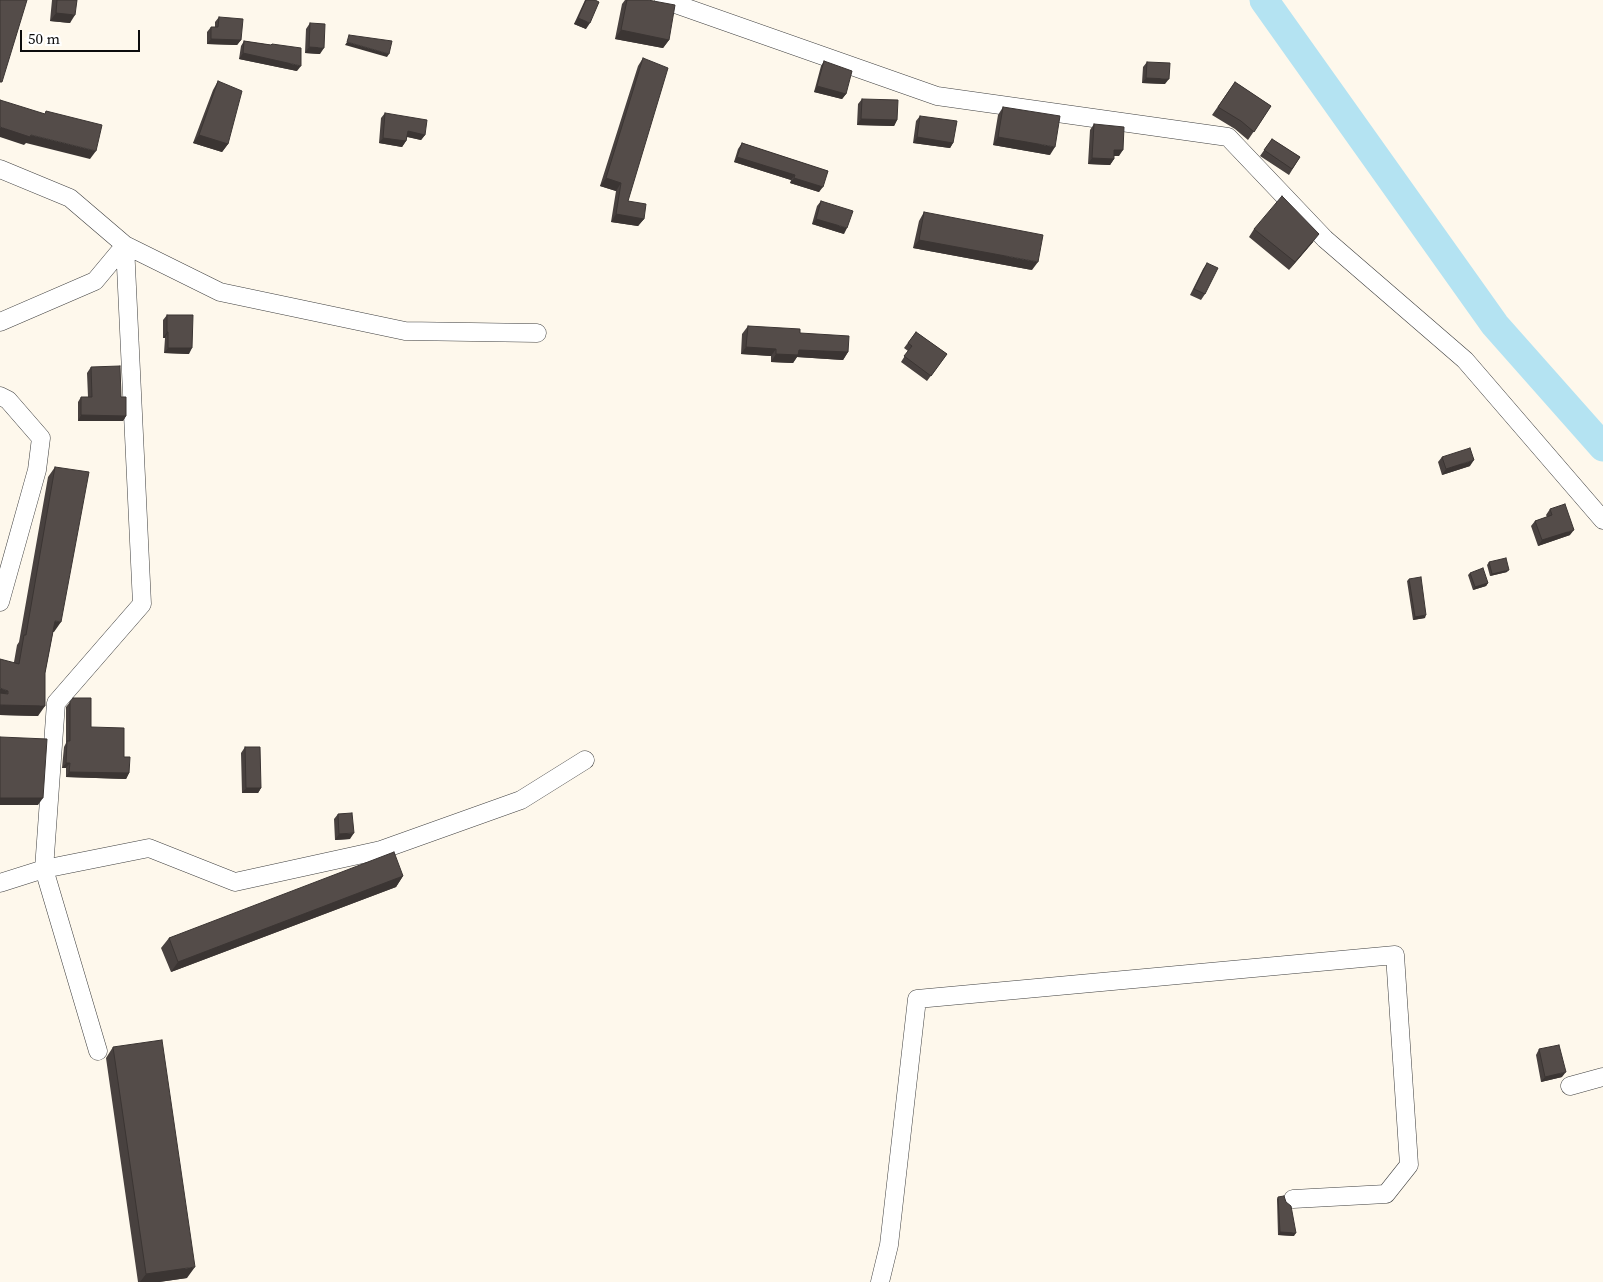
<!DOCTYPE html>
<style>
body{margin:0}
#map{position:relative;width:1603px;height:1282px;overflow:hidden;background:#fef8ec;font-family:"Source Serif 4",serif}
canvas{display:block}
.scale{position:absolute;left:20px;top:30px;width:120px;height:22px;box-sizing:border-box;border:2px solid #0c0c0c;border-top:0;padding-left:6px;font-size:15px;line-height:18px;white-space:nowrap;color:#0c0c0c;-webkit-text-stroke:4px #fff;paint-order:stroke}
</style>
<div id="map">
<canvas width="1603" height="1282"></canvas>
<div class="scale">50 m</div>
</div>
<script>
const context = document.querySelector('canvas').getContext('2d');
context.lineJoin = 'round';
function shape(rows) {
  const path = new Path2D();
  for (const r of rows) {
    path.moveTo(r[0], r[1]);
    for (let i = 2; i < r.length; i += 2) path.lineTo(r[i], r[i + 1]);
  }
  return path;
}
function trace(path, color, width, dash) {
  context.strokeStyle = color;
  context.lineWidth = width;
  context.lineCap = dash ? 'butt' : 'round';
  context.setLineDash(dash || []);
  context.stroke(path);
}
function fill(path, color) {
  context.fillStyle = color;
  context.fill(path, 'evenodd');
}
trace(shape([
 [1264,0,1495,325,1603,447]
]), '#b4e3f2', 29);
const street = shape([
 [664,0,937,96,1228,137,1325,239,1465,360,1603,520],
 [0,169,70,198,125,245,95,281,0,322],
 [0,396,8,400,41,438,37,470,0,602],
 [0,883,44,869,149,848,235,882,381,850,521,800,585,760],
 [98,1051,44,869,56,703,142,604,125,245,220,292,405,331,537,333],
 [1570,1086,1603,1077],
 [880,1282,889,1245,917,999,1395,955,1409,1165,1386,1194,1293,1199]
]);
trace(street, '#3f3f3f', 19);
trace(street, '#fff', 18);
fill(shape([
 [52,0,77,0,70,23,50,21],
 [585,0,586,0,586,29,574,24],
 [625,0,648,0,669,40,663,48,615,39,622,4],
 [219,17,241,40,237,45,207,44,207,32,211,27,215,27,215,22],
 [310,23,320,54,305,53,306,29],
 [244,41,271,45,272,44,297,71,239,59,241,46],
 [643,58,628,201,644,219,638,226,611,222,616,191,600,186,638,66],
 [824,61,846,94,842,99,814,92,821,66],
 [1147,62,1165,84,1142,83,1143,67],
 [218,81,228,144,222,152,193,143,213,90],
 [1235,82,1271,106,1248,140,1235,129,1212,115],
 [862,99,897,120,894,126,857,125,858,104],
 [1003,107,1050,155,993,145,998,115],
 [385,113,425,135,421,140,407,137,406,141,402,147,379,143,381,118],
 [920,116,953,143,950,148,913,143,916,121],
 [1094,124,1119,156,1114,156,1114,159,1110,165,1088,164,1090,130],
 [1272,139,1300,157,1289,175,1260,156],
 [742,143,828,171,819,192,790,183,791,180,734,162,738,149],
 [821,201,844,234,812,224,817,206],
 [924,212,1032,270,913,248,919,221],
 [1254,229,1313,242,1289,270,1249,237],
 [1207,263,1205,294,1201,300,1190,295,1203,269],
 [167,315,189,354,164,353,165,338,163,338,163,320],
 [748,326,800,333,848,352,843,360,797,357,793,363,771,362,771,356,741,354,742,334],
 [916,332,947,354,927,381,901,362,908,351,904,348],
 [91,367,121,397,126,416,123,421,78,421,78,402,81,397,88,397,87,373],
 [1442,457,1470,466,1442,475,1438,462],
 [55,467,54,632,53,632,45,673,38,716,0,715,14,662,17,645,19,642,48,477],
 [1550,509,1570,535,1538,546,1531,526,1535,521,1547,517,1546,515],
 [1489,562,1507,572,1490,576,1487,565],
 [1470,573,1488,583,1486,586,1473,590,1468,575],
 [1409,579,1425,618,1413,620,1407,581],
 [70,702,91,727,124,757,129,773,126,779,66,777,66,768,62,768,64,747,66,743,66,707],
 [245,747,261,788,258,793,242,793,241,753],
 [338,814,350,839,335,840,334,819],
 [403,876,396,887,171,972,161,948,169,938],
 [113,1047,187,1278,159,1282,138,1282,106,1058],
 [1539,1049,1562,1077,1541,1082,1536,1055],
 [1278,1197,1294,1236,1278,1235,1277,1199]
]), '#48413f');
fill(shape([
 [56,13,75,15,70,23,50,21],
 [578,18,590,23,586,29,574,24],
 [621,30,669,40,663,48,615,39],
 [211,39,241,40,237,45,207,44],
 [347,42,389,54,387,57,345,45],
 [309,47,324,48,320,54,305,53],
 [243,53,301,66,297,71,239,59],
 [1146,78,1169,79,1165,84,1142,83],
 [817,86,846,94,842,99,814,92],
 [861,119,897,120,894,126,857,125],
 [0,127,31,135,96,151,90,159,26,143,24,145,0,137],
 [408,131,425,135,421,140,404,136],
 [199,135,228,144,222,152,193,143],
 [917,137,953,143,950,148,913,143],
 [998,137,1055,147,1050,155,993,145],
 [383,138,406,141,402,147,379,143],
 [1114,150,1123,150,1119,156,1111,156],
 [737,157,795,175,791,180,734,162],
 [1092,158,1114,159,1110,165,1088,164],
 [606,178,621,183,616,191,600,186],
 [794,178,823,187,819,192,790,183],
 [616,214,644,219,638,226,611,222],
 [816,219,847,228,844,234,812,224],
 [1319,234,1313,242,1289,270,1295,262],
 [919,240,1038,262,1032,270,913,248],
 [167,332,168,332,165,338,163,338],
 [746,347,776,349,771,356,741,354],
 [168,348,192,348,189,354,164,353],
 [799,350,848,352,843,360,797,357,793,363,771,362,776,354],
 [81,415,126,416,123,421,78,421],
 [1474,460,1470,466,1442,475,1446,469],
 [1574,530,1570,535,1538,546,1542,540],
 [1509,570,1507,572,1490,576,1492,574],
 [1488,583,1486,586,1473,590,1475,587],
 [1426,615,1425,618,1413,620,1415,617],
 [55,621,61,622,54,632,48,631],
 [0,688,8,691,1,701,0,700],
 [0,705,45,706,38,716,0,715],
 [66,763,70,763,66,768,62,768],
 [69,772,129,773,126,779,66,777],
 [246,788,261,788,258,793,242,793],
 [0,798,43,798,38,805,0,805],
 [354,833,350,839,335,840,339,834],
 [403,876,396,887,171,972,178,962],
 [1566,1072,1562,1077,1541,1082,1545,1077],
 [1280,1232,1296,1233,1294,1236,1278,1235],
 [195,1267,187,1278,159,1282,140,1282,146,1274]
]), '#3b3533');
const building = shape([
 [0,0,27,0,2,82,0,82,0,0],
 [57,0,77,0,75,15,56,13,57,0],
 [586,0,595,0,599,2,590,23,578,18,586,0],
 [627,0,648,0,675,5,669,40,621,30,627,0],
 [219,17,243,19,241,40,211,39,211,27,218,27,219,17],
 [310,23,325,24,324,48,309,47,310,23],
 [349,35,392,41,389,54,347,42,349,35],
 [244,41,271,45,272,44,301,48,301,66,243,53,244,41],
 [643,58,668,68,628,201,646,204,644,219,616,214,621,183,606,178,643,58],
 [824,61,852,71,846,94,817,86,824,61],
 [1147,62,1170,63,1169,79,1146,78,1147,62],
 [218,81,242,91,228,144,199,135,218,81],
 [1235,82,1271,106,1254,132,1241,121,1218,107,1235,82],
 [862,99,898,100,897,120,861,119,862,99],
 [0,100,45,114,46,111,102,125,96,151,31,135,30,137,0,127,0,100],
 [1003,107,1060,116,1055,147,998,137,1003,107],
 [385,113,427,120,425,135,408,131,406,141,383,138,385,113],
 [920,116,957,121,953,143,917,137,920,116],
 [1094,124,1124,127,1123,150,1114,150,1114,159,1092,158,1094,124],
 [1272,139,1300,157,1292,169,1264,150,1272,139],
 [742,143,828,171,823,187,794,178,795,175,737,157,742,143],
 [1282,196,1319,234,1295,262,1254,229,1282,196],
 [821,201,853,211,847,228,816,219,821,201],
 [924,212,1043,235,1038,262,919,240,924,212],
 [1207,263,1218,268,1205,294,1194,289,1207,263],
 [167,315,193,315,192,348,168,348,168,332,167,332,167,315],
 [748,326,800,329,800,333,849,336,848,352,799,350,798,355,776,354,776,349,746,347,748,326],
 [916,332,947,354,931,376,904,356,912,346,908,343,916,332],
 [120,366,121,397,126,397,126,416,81,415,81,397,92,397,91,367,120,366],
 [1470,448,1474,460,1446,469,1442,457,1470,448],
 [55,467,89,472,61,622,55,621,45,673,45,706,0,705,0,693,8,694,8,691,0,688,0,659,19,664,24,635,26,635,55,467],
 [1565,504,1574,530,1542,540,1535,521,1552,515,1550,509,1565,504],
 [1506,558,1509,570,1492,574,1489,562,1506,558],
 [1483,568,1488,583,1475,587,1470,573,1483,568],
 [1421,577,1426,615,1415,617,1409,579,1421,577],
 [73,698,91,698,91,727,124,728,124,757,130,757,129,773,69,772,70,763,66,763,67,741,70,741,70,702,73,698],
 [0,737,47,739,43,798,0,798,0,737],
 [245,747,260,747,261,788,246,788,245,747],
 [352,813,354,833,339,834,338,814,352,813],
 [394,852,403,876,178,962,169,938,394,852],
 [162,1040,195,1267,146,1274,113,1047,162,1040],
 [1559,1045,1566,1072,1545,1077,1539,1049,1559,1045],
 [1284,1196,1286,1202,1291,1206,1296,1233,1280,1232,1278,1197,1284,1196]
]);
fill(building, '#544c49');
trace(building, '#3b3533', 1);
</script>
